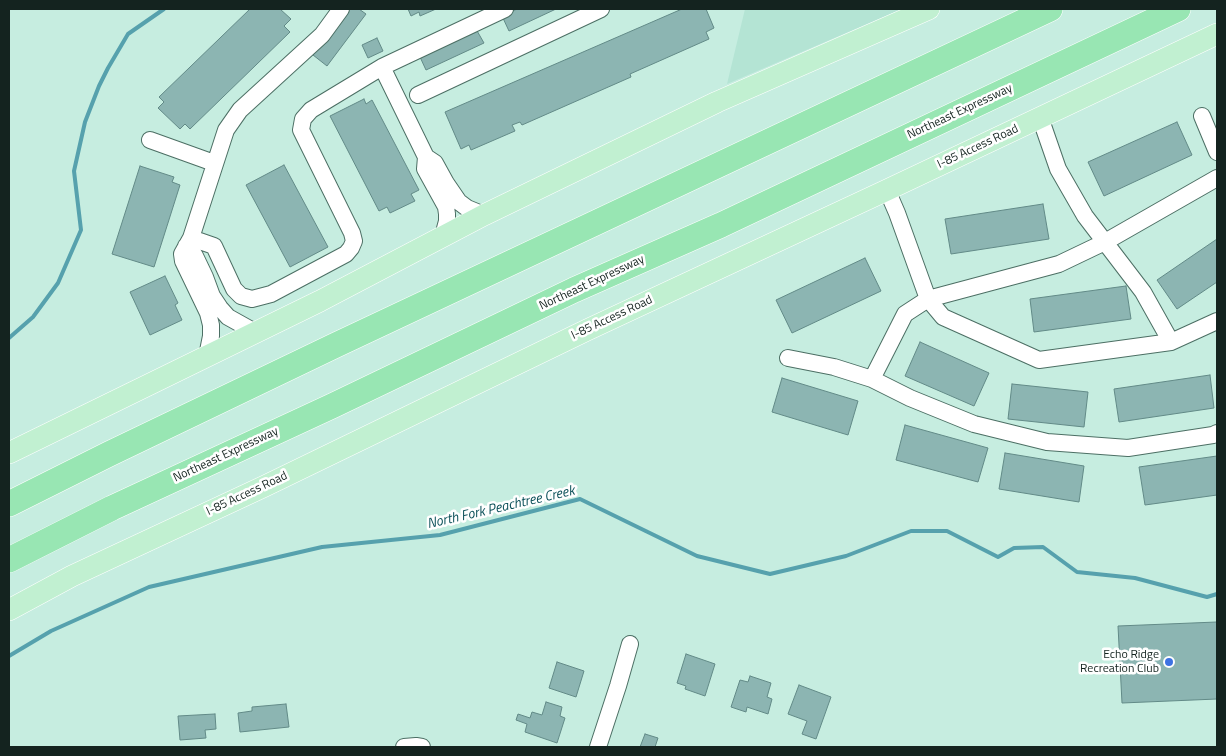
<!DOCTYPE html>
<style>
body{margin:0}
#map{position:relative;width:1226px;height:756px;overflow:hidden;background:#c6ede0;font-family:"Titillium Web",sans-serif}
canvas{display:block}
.frame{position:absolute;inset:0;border:10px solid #14231f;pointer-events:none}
</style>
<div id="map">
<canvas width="1226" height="756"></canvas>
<div class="frame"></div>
</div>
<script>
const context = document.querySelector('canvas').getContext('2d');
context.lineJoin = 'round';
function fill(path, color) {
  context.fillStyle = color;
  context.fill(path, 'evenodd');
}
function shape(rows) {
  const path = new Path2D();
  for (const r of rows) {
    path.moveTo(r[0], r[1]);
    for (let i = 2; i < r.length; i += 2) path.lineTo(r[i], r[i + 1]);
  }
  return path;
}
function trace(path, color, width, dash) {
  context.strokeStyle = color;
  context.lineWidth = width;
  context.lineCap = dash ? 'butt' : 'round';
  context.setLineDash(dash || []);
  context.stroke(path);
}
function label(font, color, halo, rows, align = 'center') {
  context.font = font + ' "Titillium Web",sans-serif';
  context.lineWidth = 5;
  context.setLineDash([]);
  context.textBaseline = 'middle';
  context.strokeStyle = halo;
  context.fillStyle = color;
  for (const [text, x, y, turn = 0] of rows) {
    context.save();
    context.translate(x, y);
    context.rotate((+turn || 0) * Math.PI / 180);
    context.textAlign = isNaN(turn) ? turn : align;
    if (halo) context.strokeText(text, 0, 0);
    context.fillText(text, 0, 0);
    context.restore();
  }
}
fill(shape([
 [745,9,902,9,727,84]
]), '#b4e4d4');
trace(shape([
 [9,338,33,317,58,283,81,230,74,171,85,122,99,86,108,68,128,34,164,9],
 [9,656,51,631,149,587,322,547,440,535,580,499,697,556,770,574,846,556,911,531,947,531,998,557,1014,548,1043,547,1077,572,1135,578,1207,597,1217,594]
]), '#56a1ad', 4);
const building = shape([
 [250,9,280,9,291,19,284,26,290,32,190,129,185,124,180,129,158,108,164,102,159,97,250,9],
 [348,9,359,9,366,14,327,66,313,55,348,9],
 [408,9,436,9,420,16,419,12,411,16,408,9],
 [517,9,556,9,509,31,502,16,517,9],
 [682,9,706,9,714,28,706,32,709,39,630,74,631,77,522,125,520,122,512,125,515,131,471,150,469,145,461,149,445,112,682,9],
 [476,29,484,43,426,70,420,57,476,29],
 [377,38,383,51,368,58,362,45,377,38],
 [364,99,366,104,372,100,419,190,411,194,415,201,390,213,387,207,379,211,330,116,364,99],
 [1177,122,1192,155,1104,196,1088,162,1177,122],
 [284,165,328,247,290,267,246,185,284,165],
 [140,166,174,177,172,182,180,185,154,267,112,254,140,166],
 [1043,204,1049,239,951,254,945,219,1043,204],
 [1217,239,1217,282,1177,309,1157,280,1217,239],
 [865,258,881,291,792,333,776,300,865,258],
 [165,276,178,303,175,305,182,320,150,335,130,292,165,276],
 [1126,286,1131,319,1034,332,1030,299,1126,286],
 [920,342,989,373,974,406,905,376,920,342],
 [1210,375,1214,408,1119,422,1114,389,1210,375],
 [782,378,858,401,848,435,772,412,782,378],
 [1012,384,1088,392,1084,427,1008,419,1012,384],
 [905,425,988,448,978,482,896,460,905,425],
 [1005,453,1084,466,1079,502,999,489,1005,453],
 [1217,456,1217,495,1145,505,1139,467,1217,456],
 [1217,622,1217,699,1122,703,1118,626,1217,622],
 [686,654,715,664,705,696,685,689,686,686,677,683,686,654],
 [557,662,584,671,576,697,549,688,557,662],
 [750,676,771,683,767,697,772,699,768,714,747,707,746,712,731,707,740,680,748,682,750,676],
 [799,685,831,697,816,739,802,734,807,721,788,714,799,685],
 [546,702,562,707,560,716,565,718,557,743,525,732,527,724,516,720,518,714,530,718,532,712,542,715,546,702],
 [286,704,289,727,240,732,238,713,252,711,252,707,286,704],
 [215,714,216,729,205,730,206,738,180,740,178,716,215,714],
 [645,734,658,738,655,747,640,747,645,734]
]);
fill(building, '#8cb5b2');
trace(building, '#628a87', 1);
const minor = shape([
 [418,95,601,9],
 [1202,116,1217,152],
 [1040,117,1058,169,1085,216,1143,292,1171,342],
 [150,140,214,163],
 [426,157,425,169,446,207,447,214,447,221,443,236],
 [1217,178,1105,242,1059,264,928,299,943,317,1039,360,1171,342,1217,321],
 [887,190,897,213,928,299,905,314,872,379,910,398,974,424,1047,442,1128,448,1213,435,1217,433],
 [484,215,467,208,459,202,446,183,435,163,426,157,382,67,505,9],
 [191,238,214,246,234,289,241,296,252,299,271,294,346,254,351,248,354,241,352,233,301,130,303,119,311,110,382,67],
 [186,246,191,250,195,256,205,277,212,296,220,308,228,317,255,332],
 [207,356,211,336,211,325,208,313,183,261,182,254,191,238,226,130,240,110,322,35,341,9],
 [788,358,834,367,872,379],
 [404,747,416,746,422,747],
 [598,747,618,686,630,644]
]);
const major = shape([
 [9,453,320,301,484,215,717,102,929,9],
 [9,610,72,576,265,486,587,330,887,190,1217,34]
]);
const highway = shape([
 [9,504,109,454,336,345,1050,9],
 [9,560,112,508,332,406,574,290,721,225,1178,9]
]);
trace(minor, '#4c6f64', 18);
trace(major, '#fff', 22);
trace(highway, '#fff', 26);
trace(minor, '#fff', 16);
trace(major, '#c1f0d1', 21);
trace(highway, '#98e6b3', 25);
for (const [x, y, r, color] of [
 [1169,662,5,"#3e72e2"]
]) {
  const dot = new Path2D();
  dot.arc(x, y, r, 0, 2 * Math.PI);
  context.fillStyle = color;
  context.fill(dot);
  trace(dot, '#fff', 2);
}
label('12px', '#14231f', '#fff', [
 ["Northeast Expressway",960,112,-25],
 ["I-85 Access Road",978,147,-25],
 ["Northeast Expressway",592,283,-25],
 ["I-85 Access Road",612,318,-25],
 ["Northeast Expressway",226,455,-25],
 ["I-85 Access Road",247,494,-25]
]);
label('12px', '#14231f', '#fff', [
 ["Echo Ridge",1159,655],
 ["Recreation Club",1159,669]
], 'right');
label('italic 14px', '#0b5059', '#fff', [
 ["North Fork Peachtree Creek",501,508,-13]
]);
</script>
